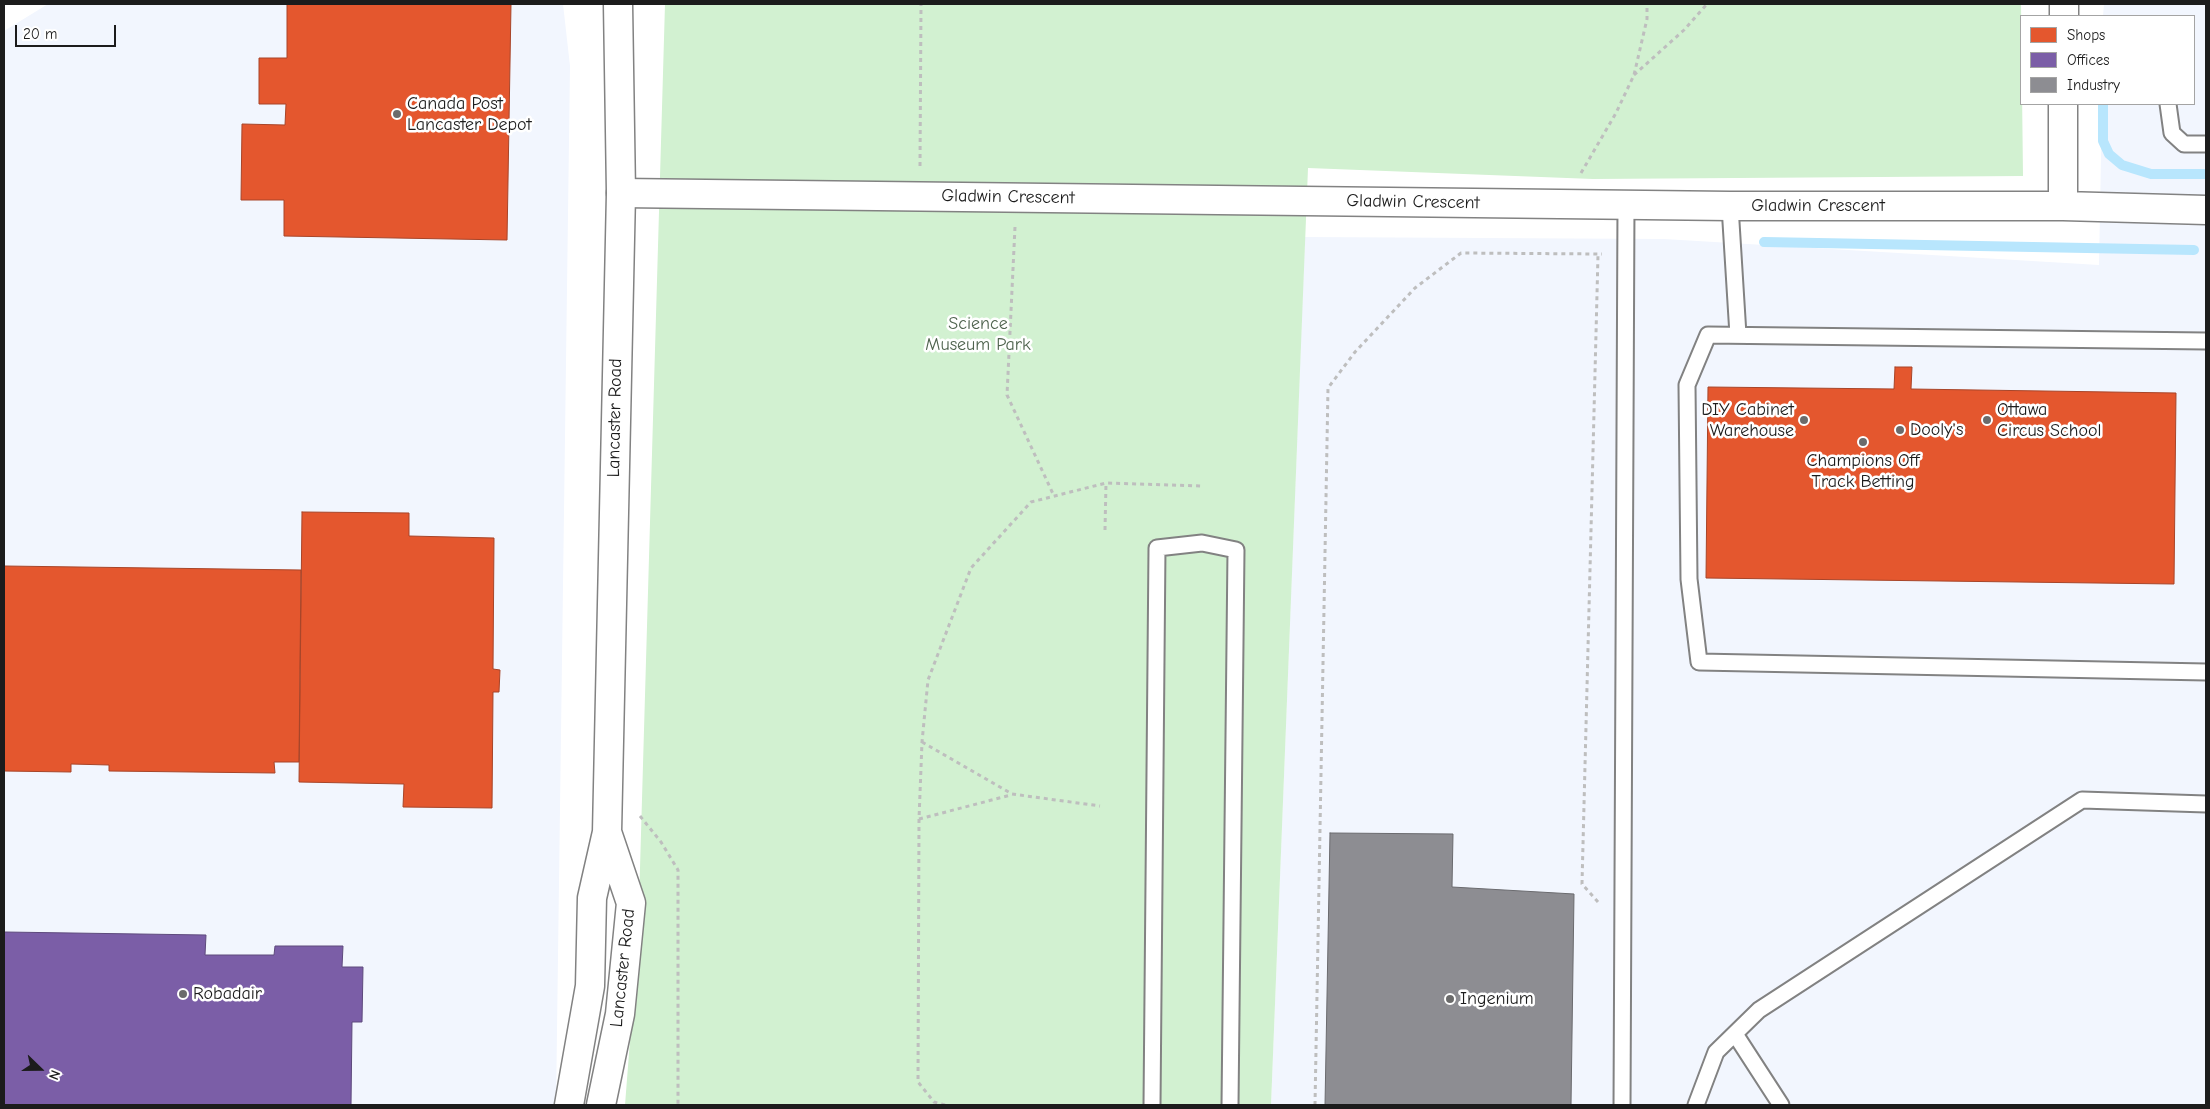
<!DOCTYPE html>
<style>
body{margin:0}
#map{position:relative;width:2210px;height:1109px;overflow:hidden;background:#fff;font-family:"Comic Neue",sans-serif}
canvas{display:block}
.frame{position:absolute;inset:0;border:5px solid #1c1c1c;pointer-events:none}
.legend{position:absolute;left:2020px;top:15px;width:175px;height:90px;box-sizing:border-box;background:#fff;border:1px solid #a4a4a4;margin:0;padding:6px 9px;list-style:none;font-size:15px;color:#1c1c1c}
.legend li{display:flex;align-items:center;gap:10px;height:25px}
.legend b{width:25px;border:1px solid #a4a4a4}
.north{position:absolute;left:15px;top:1044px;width:50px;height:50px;-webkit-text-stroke:4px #fff;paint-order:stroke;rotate:112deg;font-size:14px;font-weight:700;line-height:20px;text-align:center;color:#1c1c1c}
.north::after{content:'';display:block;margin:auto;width:18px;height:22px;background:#1c1c1c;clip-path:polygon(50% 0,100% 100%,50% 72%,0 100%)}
.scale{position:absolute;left:15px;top:25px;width:101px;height:22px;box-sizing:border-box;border:2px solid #1c1c1c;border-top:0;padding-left:6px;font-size:15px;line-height:18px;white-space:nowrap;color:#1c1c1c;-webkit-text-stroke:4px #fff;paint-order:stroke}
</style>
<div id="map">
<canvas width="2210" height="1109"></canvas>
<div class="frame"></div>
<ul class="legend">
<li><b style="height:14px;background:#e4572e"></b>Shops</li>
<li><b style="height:14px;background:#7b5ea7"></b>Offices</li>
<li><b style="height:14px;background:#8d8d92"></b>Industry</li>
</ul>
<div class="north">N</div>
<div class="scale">20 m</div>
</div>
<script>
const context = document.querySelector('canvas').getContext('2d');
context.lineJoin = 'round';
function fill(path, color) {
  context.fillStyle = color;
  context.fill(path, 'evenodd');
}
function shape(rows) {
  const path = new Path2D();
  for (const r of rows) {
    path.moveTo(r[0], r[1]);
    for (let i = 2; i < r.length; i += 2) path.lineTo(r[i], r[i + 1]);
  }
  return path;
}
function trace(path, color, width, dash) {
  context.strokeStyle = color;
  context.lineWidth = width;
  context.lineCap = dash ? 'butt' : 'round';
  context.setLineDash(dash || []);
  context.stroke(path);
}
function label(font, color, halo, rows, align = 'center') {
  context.font = font + ' "Comic Neue",sans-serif';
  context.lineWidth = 5;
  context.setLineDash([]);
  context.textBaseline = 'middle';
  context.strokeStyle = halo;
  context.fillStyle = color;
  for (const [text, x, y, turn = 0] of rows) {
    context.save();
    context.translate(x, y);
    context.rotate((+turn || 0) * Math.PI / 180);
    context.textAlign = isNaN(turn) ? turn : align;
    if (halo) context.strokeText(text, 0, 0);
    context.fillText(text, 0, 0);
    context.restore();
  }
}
fill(shape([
 [48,4,563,4,570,66,556,1105,4,1105,4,31],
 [2104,4,2206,4,2206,1105,1271,1105,1305,237,1664,239,2099,265,2102,104,2194,104,2194,16,2103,16]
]), '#f2f6fe');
fill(shape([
 [665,4,2021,4,2023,176,1593,179,1308,168,1271,1105,625,1105,638,937]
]), '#d2f1d1');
const shops = shape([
 [287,4,511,4,507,240,284,236,284,200,241,200,242,124,285,125,286,104,259,104,259,58,287,58,287,4],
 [1895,367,1912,367,1911,389,2176,393,2174,584,1706,578,1708,387,1894,389,1895,367],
 [302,512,409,513,409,536,494,538,493,669,500,670,499,692,493,692,492,808,403,807,404,784,299,782,302,512],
 [4,566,301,570,299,762,274,762,275,773,109,771,109,765,71,764,71,772,4,771,4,566]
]);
fill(shops, '#e4572e');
trace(shops, '#a84529', 1);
const offices = shape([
 [4,932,206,935,205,955,274,955,275,946,343,946,342,967,363,967,362,1022,352,1022,351,1105,4,1105,4,932]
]);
fill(offices, '#7b5ea7');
trace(offices, '#5e4a7d', 1);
const industry = shape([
 [1330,833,1453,834,1452,887,1574,894,1571,1105,1325,1105,1330,833]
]);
fill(industry, '#8d8d92');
trace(industry, '#6b6b6f', 1);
trace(shape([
 [2103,104,2103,141,2109,154,2122,165,2151,174,2206,174],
 [1764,242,2194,250]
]), '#b8e6fd', 10);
const lane = shape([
 [2168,104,2172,133,2184,144,2206,144],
 [1730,206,1738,335],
 [2206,341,1708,335,1687,385,1689,579,1699,662,2206,672],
 [1735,1034,1781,1105],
 [1152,1105,1157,548,1202,543,1236,550,1230,1105],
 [1622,1105,1626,204],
 [1696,1105,1716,1052,1759,1010,2082,800,2206,804]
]);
const street = shape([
 [2064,16,2064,4],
 [621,193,1730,206,2063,206,2206,210],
 [2063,206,2063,104]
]);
const secondary = shape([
 [569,1105,590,986,592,898,607,832,621,193,618,4],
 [601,1105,620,1014,631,903,607,832]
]);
trace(lane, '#828282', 19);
trace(street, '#828282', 31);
trace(secondary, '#828282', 31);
trace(shape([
 [1634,75,1684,30,1707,4],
 [920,166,921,4],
 [1581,173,1616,113,1634,75,1647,19,1647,4],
 [1015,227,1007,395,1054,496],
 [1105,530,1106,483],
 [922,742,1012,794,1100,806],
 [640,816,661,842,678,870,678,1105],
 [919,819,1011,795],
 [1598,902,1582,884,1598,255],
 [945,1105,934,1102,918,1082,919,819,922,742,928,680,971,568,1031,502,1106,483,1204,486],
 [1315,1105,1328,388,1355,352,1415,288,1461,253,1602,254]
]), '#bebebe', 3, [4, 4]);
trace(lane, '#fff', 15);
trace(street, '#fff', 28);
trace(secondary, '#fff', 28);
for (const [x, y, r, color] of [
 [397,114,5,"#6b6b6b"],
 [1804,420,5,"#6b6b6b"],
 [1987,420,5,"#6b6b6b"],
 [1900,430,5,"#6b6b6b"],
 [1863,442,5,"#6b6b6b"],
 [183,994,5,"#6b6b6b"],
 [1450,999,5,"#6b6b6b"]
]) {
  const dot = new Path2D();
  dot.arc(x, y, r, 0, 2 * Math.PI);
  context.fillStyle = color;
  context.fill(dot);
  trace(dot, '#fff', 2);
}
label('18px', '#1c1c1c', '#fff', [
 ["Canada Post",407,104],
 ["Lancaster Depot",407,125],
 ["DIY Cabinet",1794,410,"right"],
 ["Warehouse",1794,431,"right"],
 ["Ottawa",1997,410],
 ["Circus School",1997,431],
 ["Dooly's",1910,430],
 ["Champions Off",1863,461,"center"],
 ["Track Betting",1863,482,"center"],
 ["Robadair",193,994],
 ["Ingenium",1460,999]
], 'left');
label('18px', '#1c1c1c', '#fff', [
 ["Gladwin Crescent",1008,197,1],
 ["Gladwin Crescent",1413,202,1],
 ["Gladwin Crescent",1818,206],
 ["Lancaster Road",615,418,-89],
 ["Lancaster Road",623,968,-84]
]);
label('18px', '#4f634e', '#fff', [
 ["Science",978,324],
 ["Museum Park",978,345]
]);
</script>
